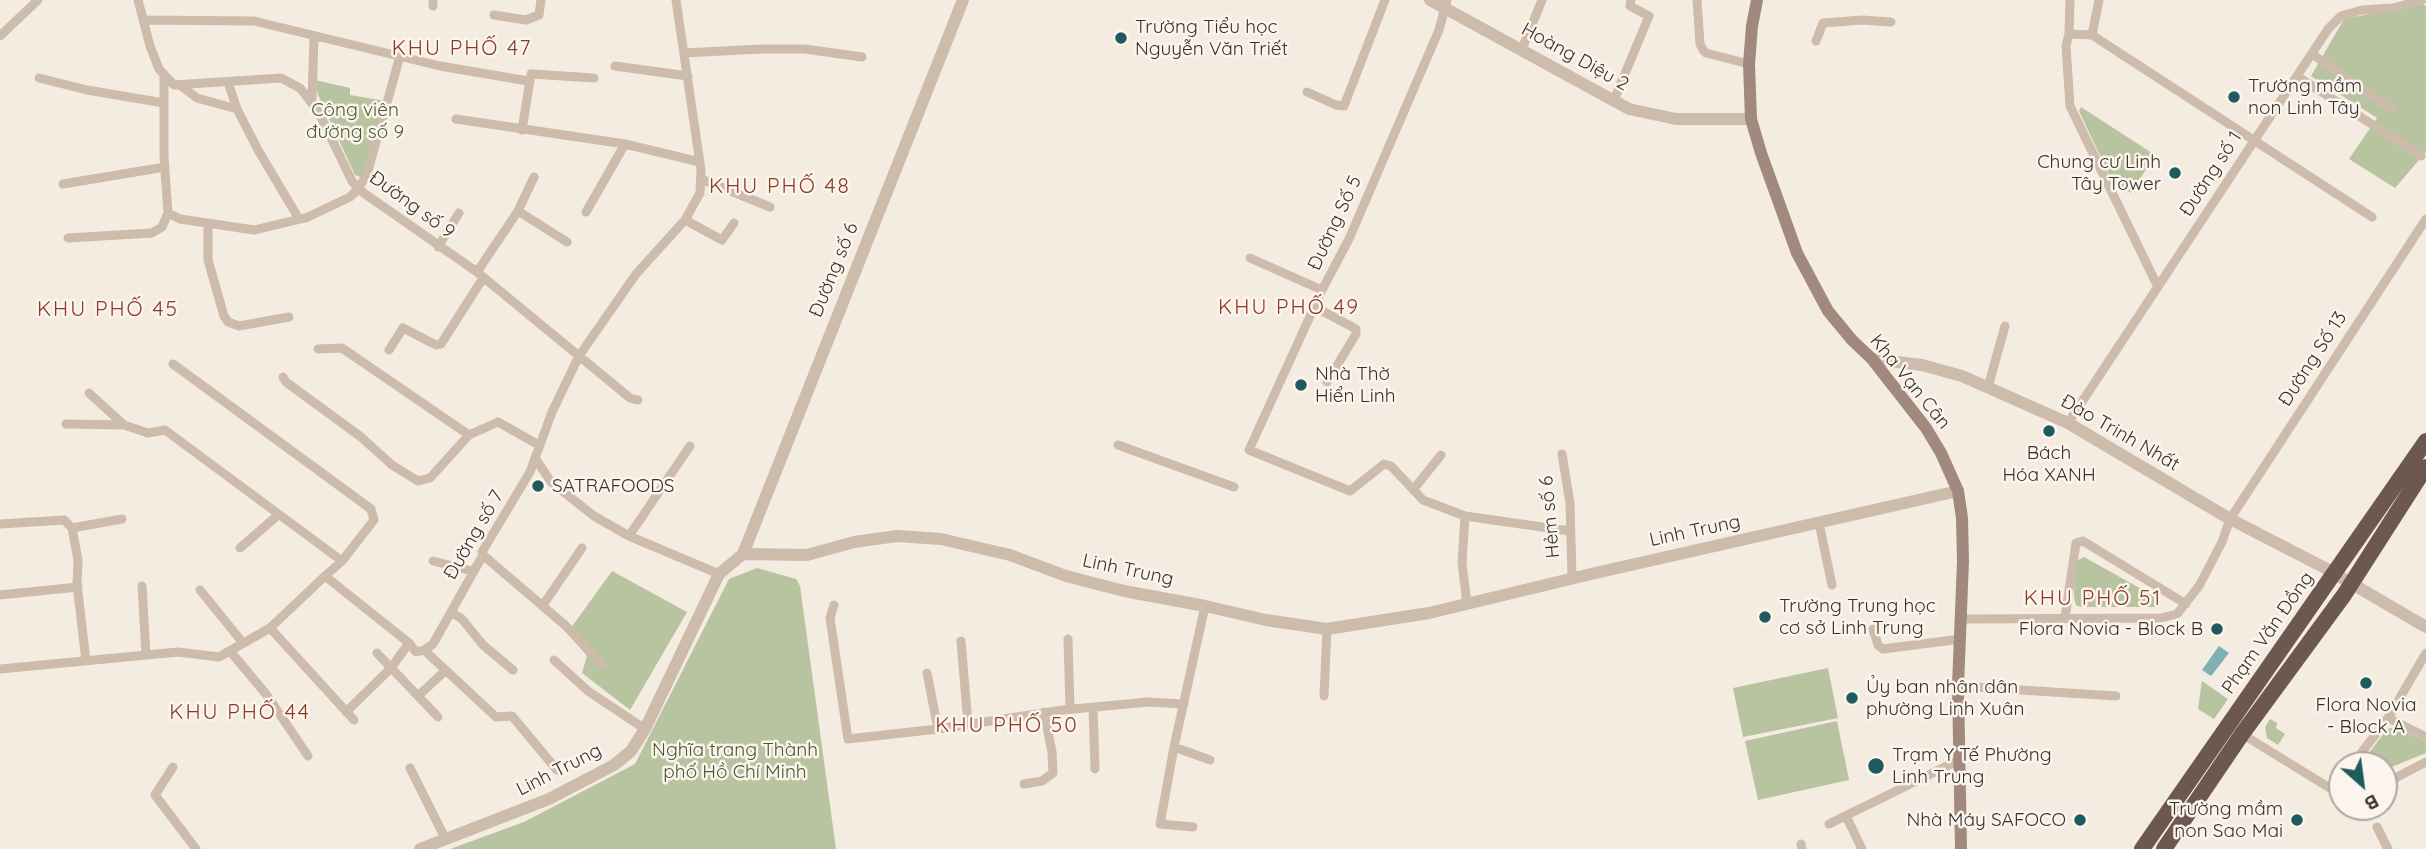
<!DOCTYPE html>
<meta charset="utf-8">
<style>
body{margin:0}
#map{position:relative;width:2426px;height:849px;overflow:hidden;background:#f4ebe1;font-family:Quicksand,sans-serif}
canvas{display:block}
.north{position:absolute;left:2328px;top:751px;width:70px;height:70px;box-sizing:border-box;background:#fbf5ee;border:2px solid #aea6a0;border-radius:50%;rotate:152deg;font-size:19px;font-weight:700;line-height:28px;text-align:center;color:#3b302b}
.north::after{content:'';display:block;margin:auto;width:24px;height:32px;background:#1f5a5e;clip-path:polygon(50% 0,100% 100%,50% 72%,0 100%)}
</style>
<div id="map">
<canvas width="2426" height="849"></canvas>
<div class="north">B</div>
</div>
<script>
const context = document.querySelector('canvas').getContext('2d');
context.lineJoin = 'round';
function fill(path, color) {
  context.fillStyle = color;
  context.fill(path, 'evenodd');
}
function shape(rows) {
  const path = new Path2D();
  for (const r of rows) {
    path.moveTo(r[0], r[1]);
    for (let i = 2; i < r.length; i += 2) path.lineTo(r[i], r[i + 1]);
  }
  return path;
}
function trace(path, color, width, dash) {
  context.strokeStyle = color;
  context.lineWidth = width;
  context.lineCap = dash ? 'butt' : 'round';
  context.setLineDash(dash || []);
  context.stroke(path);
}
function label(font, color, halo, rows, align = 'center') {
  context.font = font + ' Quicksand,sans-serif';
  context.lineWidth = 5;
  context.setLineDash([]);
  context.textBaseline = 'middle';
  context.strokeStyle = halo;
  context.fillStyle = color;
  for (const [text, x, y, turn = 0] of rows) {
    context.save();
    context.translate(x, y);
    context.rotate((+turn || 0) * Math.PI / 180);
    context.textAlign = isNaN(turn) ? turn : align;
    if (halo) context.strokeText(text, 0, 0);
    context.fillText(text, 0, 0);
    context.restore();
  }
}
fill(shape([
 [2422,4,2426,6,2426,152,2395,188,2349,159,2377,118,2311,76,2344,19],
 [315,80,350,88,350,95,385,101,366,173,360,177,355,175,318,95],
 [2081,107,2155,155,2131,193,2112,181,2079,111],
 [2084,557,2154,596,2161,604,2159,607,2081,607,2076,605,2074,598,2075,565,2078,560],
 [757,568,796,579,800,586,836,849,450,849,524,822,635,764,729,579],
 [612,571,687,612,630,710,582,673,587,656,568,632],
 [1828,668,1838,718,1743,737,1733,688],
 [2202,681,2228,699,2214,719,2198,709],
 [2270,719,2277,723,2276,728,2285,734,2278,745,2267,738,2265,727],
 [1837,721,1849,780,1758,800,1745,741],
 [2395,727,2426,742,2426,753,2384,770,2384,765,2360,765,2387,729]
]), '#b8c4a0');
fill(shape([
 [2219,646,2229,653,2211,676,2202,670]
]), '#7fb0b2');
trace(shape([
 [138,0,150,46,159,69,174,85,281,78,300,88,318,111,352,181,358,189,477,272,630,398,638,400],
 [1447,0,1439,30,1349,239,1322,290,1249,450,1350,491,1384,464,1391,466,1423,500,1465,516,1570,531],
 [1697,0,1700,44,1703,50,1706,53,1749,64],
 [433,6,433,0],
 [494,15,526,20,539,15,541,0],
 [143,20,254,21,440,66,528,81],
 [2069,34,2070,0],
 [2092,35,2099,0],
 [0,36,38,0],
 [1816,41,1823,23,1862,20,1891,22],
 [1522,49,1542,0],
 [684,53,761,49,805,49,862,57],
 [2312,54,2391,109],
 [615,66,688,76],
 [164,76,164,157,168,213,180,219,254,230,308,217,350,197,358,189,367,174,400,56],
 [2297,76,2421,156],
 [39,78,87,90,164,103],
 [228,82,237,109,258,150,299,219],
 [181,86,197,98,237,109],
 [1307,92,1336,105,1344,106,1385,0],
 [1614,100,1649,16,1630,6,1631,0],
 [312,101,314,36],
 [456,119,625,144,700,162],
 [522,130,531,74,594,78],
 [701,179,770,207],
 [63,184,165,167],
 [518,211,567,242],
 [586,212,625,144],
 [685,220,722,240,734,223],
 [208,224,208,260,224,316,228,322,239,326,289,317],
 [68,238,152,233,162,227,168,213],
 [438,247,459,213],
 [1250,258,1322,290],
 [477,272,518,211,534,177],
 [2158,287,2070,106,2066,46,2069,34,2092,35,2372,217],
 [1315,307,1356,329,1356,334,1327,382],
 [318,349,342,348,469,435,498,422,539,445],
 [389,350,403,328,436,345,441,344,483,278],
 [173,364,371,509,374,520,342,561,325,576],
 [283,377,286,382,361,437,392,465,418,481,430,478,469,435],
 [1988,387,2005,326],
 [89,393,124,425],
 [2068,423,2328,29,2341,16,2362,10,2393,8,2422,0],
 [66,424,124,425,148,433,165,430,342,561],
 [1118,445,1234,487],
 [1562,454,1570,503,1572,578],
 [535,458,551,482,594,516,629,536,719,574],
 [1413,490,1441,455],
 [1465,516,1462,563,1467,604],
 [1819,523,1832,585],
 [0,524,64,520,72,528,78,560,77,584,86,661],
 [72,528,122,519],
 [629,536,690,446],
 [240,548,278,515],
 [483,555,566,626,602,665],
 [433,561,472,571],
 [142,586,146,655],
 [200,590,243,643],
 [0,595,78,587],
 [543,605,582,548],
 [834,605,830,618,848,739,938,729,1063,710,1148,702,1184,704],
 [451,612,462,619,483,645,513,670],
 [2065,618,2076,543,2083,541,2186,604],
 [1961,619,2161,618,2177,614,2199,586,2222,542,2230,519,2426,219],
 [270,628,354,720],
 [1873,629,1878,645,1883,649,1961,639],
 [1068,639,1070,709],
 [961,641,968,724],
 [424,650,496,717,512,716,557,770],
 [230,651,266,694,308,756],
 [377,653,438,717],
 [554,660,588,691,645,729],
 [0,669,178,652,219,657,270,628,325,576,409,643,416,652,424,650,433,644,483,555,482,552,530,472,552,412,579,356,636,274,685,220,700,193,701,170,676,0],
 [927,673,938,729],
 [1958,686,2116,696],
 [418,696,446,670],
 [1324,696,1327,629],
 [1093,707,1095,769],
 [346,712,391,668,409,643],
 [2388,718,2426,737],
 [2242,734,2333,790,2342,792],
 [1174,747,1210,760],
 [2352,765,2388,718,2426,653],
 [173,767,155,795,196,849],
 [410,768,446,840],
 [1024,784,1042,781,1053,773,1052,752,1044,712],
 [2384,784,2426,762],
 [2333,790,2342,778],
 [1846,816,1862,849],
 [1829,824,1959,760],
 [1193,827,1160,824,1174,747,1205,606],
 [2377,827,2388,849],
 [1801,844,1802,849]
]), '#cdbbac', 9);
trace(shape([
 [1430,0,1629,109,1676,119,1751,119],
 [1872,359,1922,365,1962,376,2068,423,2230,519,2325,568,2426,627],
 [743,554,963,0],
 [420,849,549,799,614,765,631,751,645,729,719,574,743,554,807,555,854,542,897,536,941,539,1010,555,1066,576,1124,591,1205,606,1266,620,1327,629,1429,613,1591,574,1958,491]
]), '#cdbbac', 12);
trace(shape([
 [1757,0,1752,26,1749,64,1751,119,1761,153,1797,253,1828,311,1852,340,1872,359,1926,428,1941,453,1958,491,1962,518,1963,561,1958,686,1961,849]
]), '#a18a7d', 12);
trace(shape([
 [2142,849,2426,441],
 [2164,849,2242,734,2344,595,2426,467]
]), '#6c584f', 16);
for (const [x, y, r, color] of [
 [1121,38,7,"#1f5a5e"],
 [2234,97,7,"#1f5a5e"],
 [2175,173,7,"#1f5a5e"],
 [1301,385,7,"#1f5a5e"],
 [2049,431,7,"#1f5a5e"],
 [538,486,7,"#1f5a5e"],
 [1765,617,7,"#1f5a5e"],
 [2217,629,7,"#1f5a5e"],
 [2366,683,7,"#1f5a5e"],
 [1852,698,7,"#1f5a5e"],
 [1876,766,9,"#1f5a5e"],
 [2080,820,7,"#1f5a5e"],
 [2297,820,7,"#1f5a5e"]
]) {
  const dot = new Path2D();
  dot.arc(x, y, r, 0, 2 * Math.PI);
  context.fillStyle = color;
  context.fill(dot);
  trace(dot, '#fbf5ee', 2.5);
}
label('19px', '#3b302b', '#fbf5ee', [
 ["Trường Tiểu học",1135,27],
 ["Nguyễn Văn Triết",1135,49],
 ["Trường mầm",2248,86],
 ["non Linh Tây",2248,108],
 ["Chung cư Linh",2161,162,"right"],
 ["Tây Tower",2161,184,"right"],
 ["Nhà Thờ",1315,374],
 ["Hiển Linh",1315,396],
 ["Bách",2049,453,"center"],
 ["Hóa XANH",2049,475,"center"],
 ["SATRAFOODS",552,486],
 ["Trường Trung học",1779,606],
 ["cơ sở Linh Trung",1779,628],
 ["Flora Novia - Block B",2203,629,"right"],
 ["Ủy ban nhân dân",1866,687],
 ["phường Linh Xuân",1866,709],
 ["Flora Novia",2366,705,"center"],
 ["- Block A",2366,727,"center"],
 ["Trạm Y Tế Phường",1892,755],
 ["Linh Trung",1892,777],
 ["Trường mầm",2283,809,"right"],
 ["non Sao Mai",2283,831,"right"],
 ["Nhà Máy SAFOCO",2066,820,"right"]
], 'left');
label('19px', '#3b302b', '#fbf5ee', [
 ["Hoàng Diệu 2",1575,57,29],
 ["Đường số 1",2211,174,-57],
 ["Đường số 9",412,205,36],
 ["Đường Số 5",1335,223,-65],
 ["Đường số 6",834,270,-68],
 ["Đường Số 13",2313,359,-57],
 ["Kha Vạn Cân",1910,382,51],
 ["Đào Trinh Nhất",2120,433,30],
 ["Hẻm số 6",1550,517,-95],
 ["Linh Trung",1695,531,-12],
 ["Đường số 7",474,535,-60],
 ["Linh Trung",1128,570,12],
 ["Phạm Văn Đồng",2268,633,-55],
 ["Linh Trung",559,770,-27]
]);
label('19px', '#4a5a2e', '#fbf5ee', [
 ["Công viên",355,110],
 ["đường số 9",355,132],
 ["Nghĩa trang Thành",735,750],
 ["phố Hồ Chí Minh",735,772]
]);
context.letterSpacing = '2px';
label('21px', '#8c3b22', '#fbf5ee', [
 ["KHU PHỐ 47",462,49],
 ["KHU PHỐ 48",780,187],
 ["KHU PHỐ 49",1289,308],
 ["KHU PHỐ 45",108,310],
 ["KHU PHỐ 51",2093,599],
 ["KHU PHỐ 44",240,713],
 ["KHU PHỐ 50",1007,726]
]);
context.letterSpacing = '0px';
</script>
